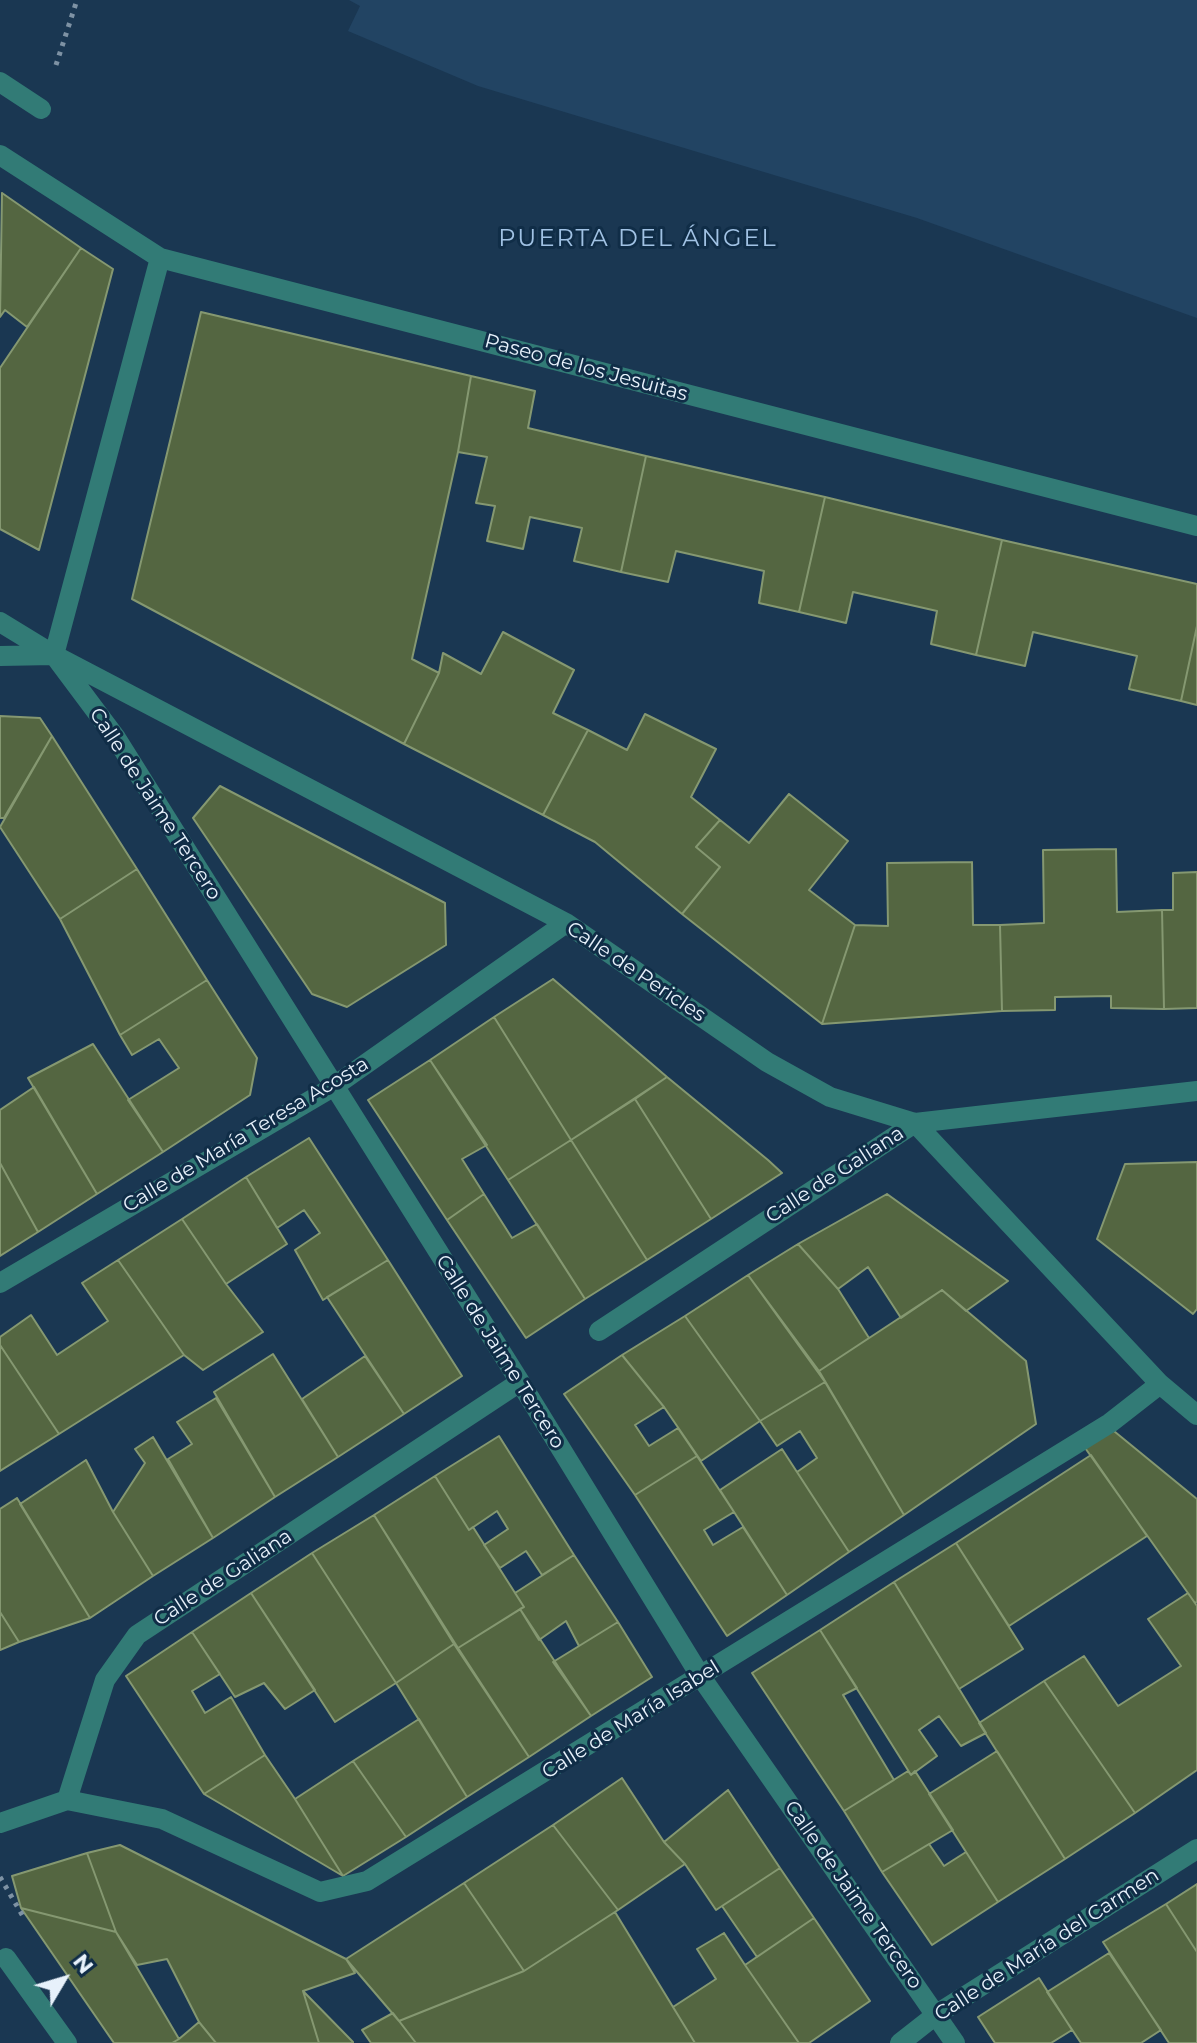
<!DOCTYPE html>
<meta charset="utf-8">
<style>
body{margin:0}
#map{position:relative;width:1197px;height:2043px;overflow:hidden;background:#1a3752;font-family:Montserrat,sans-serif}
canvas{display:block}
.north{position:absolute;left:24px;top:1939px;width:80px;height:80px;-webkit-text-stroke:6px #102d47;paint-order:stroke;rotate:52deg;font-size:22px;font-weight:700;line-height:32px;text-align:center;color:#e7f1fb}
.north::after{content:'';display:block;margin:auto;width:28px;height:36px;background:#e7f1fb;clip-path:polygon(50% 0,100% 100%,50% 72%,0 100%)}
</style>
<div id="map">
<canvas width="1197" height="2043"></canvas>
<div class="north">N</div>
</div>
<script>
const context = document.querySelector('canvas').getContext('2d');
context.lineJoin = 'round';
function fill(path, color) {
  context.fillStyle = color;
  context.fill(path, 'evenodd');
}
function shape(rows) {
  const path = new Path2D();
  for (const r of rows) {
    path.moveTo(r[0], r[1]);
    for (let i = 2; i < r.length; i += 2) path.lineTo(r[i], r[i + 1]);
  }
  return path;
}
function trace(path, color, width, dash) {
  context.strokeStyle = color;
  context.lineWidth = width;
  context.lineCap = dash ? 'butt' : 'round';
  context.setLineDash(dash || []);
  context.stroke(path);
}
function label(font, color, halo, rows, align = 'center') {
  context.font = font + ' Montserrat,sans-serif';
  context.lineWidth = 6;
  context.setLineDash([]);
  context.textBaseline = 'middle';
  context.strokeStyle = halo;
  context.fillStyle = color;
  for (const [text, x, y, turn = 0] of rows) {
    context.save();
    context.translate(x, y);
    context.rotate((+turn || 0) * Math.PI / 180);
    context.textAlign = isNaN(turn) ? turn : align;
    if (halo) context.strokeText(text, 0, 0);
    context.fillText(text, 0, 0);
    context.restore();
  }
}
fill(shape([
 [349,0,1197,0,1197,318,917,218,478,86,348,31,360,6]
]), '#224463');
const building = shape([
 [2,193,81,248,27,327,5,310,0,317,2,193],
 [81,248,113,269,39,550,0,529,0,368,81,248],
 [201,312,471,376,458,452,412,659,439,673,404,744,132,599,201,312],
 [471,376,535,391,528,428,646,456,621,572,574,561,582,528,530,517,523,549,487,541,495,506,476,503,487,457,458,452,471,376],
 [646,456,825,497,799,612,759,603,764,571,676,551,668,582,621,572,646,456],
 [825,497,1002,540,976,655,931,644,937,611,853,592,846,623,799,612,825,497],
 [1002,540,1197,584,1197,626,1181,701,1129,689,1137,656,1033,632,1025,666,976,655,1002,540],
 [1197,626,1197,705,1181,701,1197,626],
 [503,632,574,670,553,713,588,730,543,815,404,744,439,673,443,653,481,674,503,632],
 [645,714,716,749,691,797,720,820,696,847,720,867,682,914,595,842,543,815,588,730,627,750,645,714],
 [0,716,40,718,52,736,4,818,0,818,0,716],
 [52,736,137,869,60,919,0,827,52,736],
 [220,786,445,903,446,945,347,1007,312,994,193,818,220,786],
 [789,794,848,841,809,890,855,925,822,1024,682,914,720,867,696,847,720,820,749,843,789,794],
 [1116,849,1117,912,1162,910,1164,1009,1111,1008,1111,996,1055,997,1055,1010,1002,1011,1000,925,1044,923,1043,850,1116,849],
 [972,862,973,925,1000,925,1002,1011,822,1024,855,925,888,926,887,863,972,862],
 [137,869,207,980,120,1035,60,919,137,869],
 [1197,872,1197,1008,1164,1009,1162,910,1173,910,1173,873,1197,872],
 [553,979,667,1077,571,1140,494,1017,553,979],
 [207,980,257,1058,250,1095,163,1152,128,1100,179,1068,159,1039,132,1055,120,1035,207,980],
 [494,1017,571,1140,508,1180,430,1060,494,1017],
 [93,1044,163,1152,97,1194,28,1078,93,1044],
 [430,1060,487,1145,462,1159,484,1194,447,1220,368,1100,430,1060],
 [667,1077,768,1160,782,1173,711,1219,635,1099,667,1077],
 [34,1087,97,1194,38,1232,0,1163,0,1110,34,1087],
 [635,1099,711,1219,647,1260,571,1140,635,1099],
 [309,1138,388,1260,323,1300,295,1250,320,1233,304,1210,277,1228,246,1177,309,1138],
 [571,1140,647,1260,585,1299,508,1180,571,1140],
 [1197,1162,1197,1309,1193,1314,1097,1239,1125,1164,1197,1162],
 [0,1163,38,1232,0,1256,0,1163],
 [246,1177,287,1244,226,1284,182,1219,246,1177],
 [484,1194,512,1238,537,1224,585,1299,526,1338,447,1220,484,1194],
 [887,1194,1008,1281,966,1311,942,1290,901,1318,868,1267,838,1289,798,1244,887,1194],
 [182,1219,226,1284,263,1332,203,1370,184,1355,118,1260,182,1219],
 [798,1244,838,1289,869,1338,819,1371,748,1275,798,1244],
 [118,1260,184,1355,59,1434,0,1345,0,1337,31,1315,57,1355,108,1321,82,1283,118,1260],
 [388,1260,462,1376,404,1414,327,1297,388,1260],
 [748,1275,825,1382,760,1421,685,1316,748,1275],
 [942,1290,1026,1361,1036,1424,904,1515,819,1371,942,1290],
 [685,1316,760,1421,701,1461,664,1407,622,1355,685,1316],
 [0,1345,59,1434,0,1471,0,1345],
 [273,1354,338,1457,275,1497,214,1392,273,1354],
 [622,1355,664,1407,635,1425,649,1446,678,1428,697,1456,635,1495,564,1394,622,1355],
 [365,1356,404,1414,338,1457,302,1399,365,1356],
 [825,1382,904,1515,849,1552,797,1472,817,1458,800,1431,777,1446,760,1421,825,1382],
 [216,1398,275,1497,213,1538,168,1459,192,1444,177,1422,216,1398],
 [1109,1427,1197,1499,1197,1602,1195,1603,1083,1445,1109,1427],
 [499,1436,574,1555,542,1575,526,1551,500,1568,484,1545,508,1529,497,1511,469,1530,435,1476,499,1436],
 [153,1437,213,1538,153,1576,113,1512,145,1463,135,1449,153,1437],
 [782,1449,849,1552,787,1595,720,1490,782,1449],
 [1091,1455,1147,1536,1009,1626,956,1543,1091,1455],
 [697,1456,734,1512,704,1530,713,1545,743,1527,787,1595,727,1636,635,1495,697,1456],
 [86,1460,113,1512,153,1576,90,1618,20,1504,86,1460],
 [435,1476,469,1530,473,1527,524,1607,458,1648,374,1515,435,1476],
 [17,1498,90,1618,19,1642,0,1612,0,1509,17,1498],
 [374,1515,454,1644,396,1683,312,1553,374,1515],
 [956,1543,1023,1649,959,1689,894,1582,956,1543],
 [312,1553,396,1683,335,1722,251,1593,312,1553],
 [574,1555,618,1622,579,1646,566,1621,539,1640,520,1609,524,1607,515,1593,574,1555],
 [894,1582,986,1733,961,1746,939,1716,919,1730,937,1756,911,1775,820,1630,894,1582],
 [251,1593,315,1690,285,1709,264,1683,235,1697,192,1632,251,1593],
 [1188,1593,1197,1606,1197,1770,1135,1813,1044,1681,1084,1656,1118,1706,1181,1666,1148,1619,1188,1593],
 [520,1609,591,1716,529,1757,458,1648,520,1609],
 [0,1612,19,1642,0,1650,0,1612],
 [618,1622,652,1677,591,1716,553,1662,618,1622],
 [820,1630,857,1688,843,1695,894,1780,844,1811,752,1673,820,1630],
 [192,1632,220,1674,192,1691,205,1713,231,1697,265,1755,204,1794,126,1676,192,1632],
 [454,1644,529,1757,467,1797,396,1683,454,1644],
 [1044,1681,1135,1813,1065,1859,979,1723,1044,1681],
 [419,1719,467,1797,406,1837,353,1761,419,1719],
 [997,1751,1065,1859,998,1902,929,1794,997,1751],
 [265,1755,295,1799,343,1876,204,1794,265,1755],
 [353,1761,406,1837,343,1876,295,1799,353,1761],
 [908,1771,911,1775,915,1771,953,1830,882,1872,844,1811,908,1771],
 [622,1778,664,1842,685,1864,618,1910,553,1825,622,1778],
 [728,1790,780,1868,716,1910,685,1864,664,1842,728,1790],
 [553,1825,618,1910,524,1971,464,1883,553,1825],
 [929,1844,944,1866,966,1852,998,1902,932,1945,882,1872,929,1844],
 [120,1845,346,1959,355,1973,303,1991,319,2043,216,2043,199,2022,167,1959,137,1965,116,1932,87,1853,120,1845],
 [87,1853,116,1932,21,1908,12,1876,87,1853],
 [780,1868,814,1918,757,1957,722,1906,780,1868],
 [464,1883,524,1971,399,2021,346,1959,464,1883],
 [1197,1884,1197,1952,1166,1904,1197,1884],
 [1166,1904,1197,1952,1197,2043,1169,2043,1103,1942,1166,1904],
 [21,1908,116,1932,179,2039,172,2043,114,2043,21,1908],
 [615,1912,695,2043,416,2043,399,2021,524,1971,615,1912],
 [814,1918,870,2001,809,2043,799,2043,745,1965,814,1918],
 [724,1933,745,1965,799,2043,695,2043,673,2007,716,1979,697,1949,724,1933],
 [1109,1953,1161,2030,1141,2043,1081,2043,1047,1992,1109,1953],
 [1039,1978,1072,2030,1051,2043,995,2043,978,2017,1039,1978],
 [303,1991,353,2042,353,2043,319,2043,303,1991],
 [393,2013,416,2043,371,2043,362,2030,393,2013],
 [199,2022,216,2043,172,2043,179,2039,199,2022]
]);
fill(building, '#546641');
trace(building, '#859871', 2);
trace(shape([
 [56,65,77,0],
 [0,1877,24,1918]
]), '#7e92a4', 5, [4, 6]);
trace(shape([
 [0,82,41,109],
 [0,155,160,258,1197,526],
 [0,622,54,655,566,923,767,1062,830,1097,915,1123,1160,1384,1197,1415],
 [54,655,116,738,520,1382,701,1677,955,2043],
 [54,655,160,258],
 [0,656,54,655],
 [0,1283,333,1087,566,923],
 [599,1331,915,1123,1197,1091],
 [67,1800,162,1819,320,1892,367,1881,1110,1423,1160,1384],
 [0,1823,67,1800,105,1680,137,1635,520,1382],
 [6,1958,67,2043],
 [900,2043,937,2014,1197,1849]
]), '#327b76', 20);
label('20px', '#e7f1fb', '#102d47', [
 ["Paseo de los Jesuitas",586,368,15],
 ["Calle de Jaime Tercero",155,804,57],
 ["Calle de Pericles",636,972,34],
 ["Calle de María Teresa Acosta",246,1135,-31],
 ["Calle de Galiana",835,1175,-33],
 ["Calle de Jaime Tercero",500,1352,58],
 ["Calle de Galiana",223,1578,-33],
 ["Calle de María Isabel",631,1720,-32],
 ["Calle de Jaime Tercero",853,1895,55],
 ["Calle de María del Carmen",1047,1945,-33]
]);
context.letterSpacing = '2px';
label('24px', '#a1c2e4', '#102d47', [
 ["PUERTA DEL ÁNGEL",638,239]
]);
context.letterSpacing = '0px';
</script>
